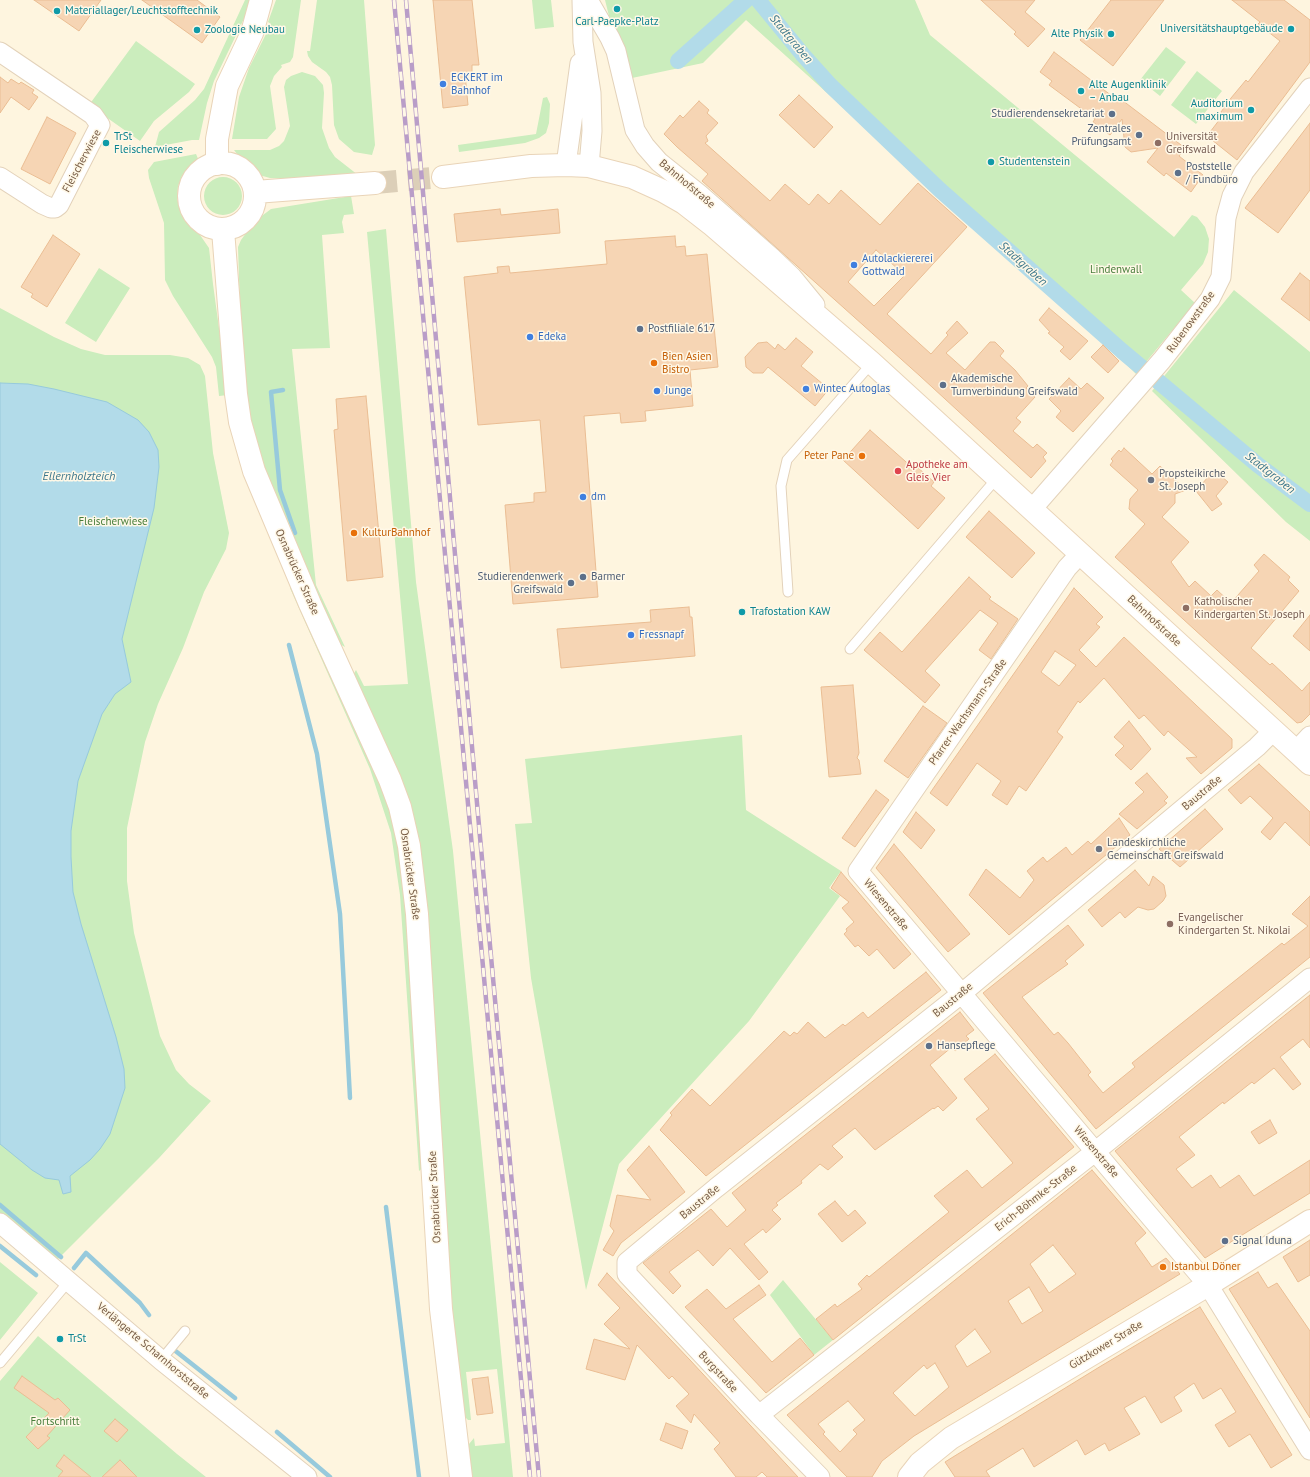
<!DOCTYPE html>
<meta charset="utf-8">
<style>
body{margin:0}
canvas{display:block;background:#fef5df}
</style>
<canvas width="1310" height="1477"></canvas>
<script>
const context = document.querySelector('canvas').getContext('2d');
context.lineJoin = 'round';
function fill(path, color) {
  context.fillStyle = color;
  context.fill(path, 'evenodd');
}
function shape(rows) {
  const path = new Path2D();
  for (const r of rows) {
    if (r.length === 3) {
      path.moveTo(r[0] + r[2], r[1]);
      path.arc(r[0], r[1], r[2], 0, 2 * Math.PI);
      continue;
    }
    path.moveTo(r[0], r[1]);
    for (let i = 2; i < r.length; i += 2) path.lineTo(r[i], r[i + 1]);
  }
  return path;
}
function trace(path, color, width, dash) {
  context.strokeStyle = color;
  context.lineWidth = width;
  context.lineCap = dash ? 'butt' : 'round';
  context.setLineDash(dash || []);
  context.stroke(path);
}
function label(font, color, halo, rows, align = 'center') {
  context.font = font + ' "PT Sans",sans-serif';
  context.lineWidth = 3;
  context.setLineDash([]);
  context.textBaseline = 'middle';
  context.strokeStyle = halo;
  context.fillStyle = color;
  for (const [text, x, y, turn = 0] of rows) {
    context.save();
    context.translate(x, y);
    context.rotate((+turn || 0) * Math.PI / 180);
    context.textAlign = isNaN(turn) ? turn : align;
    if (halo) context.strokeText(text, 0, 0);
    context.fillText(text, 0, 0);
    context.restore();
  }
}
fill(shape([
 [245,0,253,0,214,81,207,103,199,140,192,140,155,147,159,132,195,100,204,89],
 [276,0,301,0,293,57,290,62,281,65,282,67,274,76,270,86,276,129,267,139,232,139,239,97,249,68,271,24,268,22],
 [317,0,364,0,375,145,372,155,354,152,339,139,334,125,332,85,330,77,326,72,312,62,308,56,307,51,310,51],
 [532,0,551,0,554,27,535,29],
 [605,0,915,0,930,35,1174,237,1192,215,1197,217,1205,227,1209,239,1208,252,1203,264,1181,290,1195,303,1136,374,1106,344,746,20,703,63,632,78,617,30,609,16],
 [136,41,195,84,189,92,154,121,140,141,89,105],
 [1166,47,1186,62,1160,96,1140,80],
 [1197,71,1222,91,1196,124,1171,105],
 [302,72,315,76,323,85,324,93,322,128,329,148,335,157,358,175,297,179,270,178,259,175,241,159,234,150,270,150,279,146,284,141,290,126,284,87,286,80,291,76],
 [547,97,550,104,549,123,546,133,539,138,525,143,459,152,458,145,536,134,543,98],
 [196,154,199,161,190,166,182,176,178,186,177,200,190,227,200,235,209,248,213,284,228,395,219,396,216,367,212,357,173,296,165,280,164,223,149,178,148,170,154,162],
 [223,196,19],
 [351,196,354,214,344,215,342,222,344,233,322,235,330,348,292,349,316,585,345,647,338,643,265,474,248,412,241,340,238,247,241,240,255,221,271,209],
 [386,229,416,582,453,851,513,1477,467,1477,464,1450,474,1438,475,1446,505,1443,497,1369,466,1372,471,1420,468,1420,460,1412,450,1307,423,891,352,677,356,670,364,686,408,684,367,232],
 [99,268,130,288,96,342,65,323],
 [1234,290,1310,352,1310,541,1286,522,1152,391],
 [0,308,54,337,81,349,105,355,170,355,188,358,200,365,205,376,213,453,229,533,226,549,204,592,183,648,158,704,145,742,127,828,127,881,134,933,160,1036,176,1070,189,1084,211,1101,159,1158,56,1261,0,1213],
 [295,584,383,784,402,854,426,1165,419,1171,400,895,391,833,370,769,290,588],
 [742,735,746,810,841,871,829,888,840,896,749,1021,619,1164,586,1290,531,978,515,824,532,823,525,759],
 [0,1262,38,1293,0,1340],
 [783,1280,833,1340,814,1355,770,1295],
 [38,1336,177,1454,206,1477,0,1477,0,1381]
]), '#cbedbd');
const water = shape([
 [0,383,28,384,54,389,107,402,138,420,149,432,158,450,159,467,154,508,122,639,131,682,115,694,102,714,78,781,71,831,71,857,73,892,81,924,116,1037,124,1069,125,1088,110,1134,100,1149,90,1160,70,1176,71,1192,63,1194,59,1180,45,1178,32,1170,0,1144,0,383]
]);
fill(water, '#b2dbe9');
trace(water, '#97cadc', 1);
trace(shape([
 [283,390,271,392,280,490,295,533],
 [289,645,317,754,340,914,350,1098],
 [0,1205,61,1257],
 [386,1207,419,1477],
 [0,1246,36,1275],
 [74,1268,86,1253,140,1303,149,1315],
 [173,1349,235,1398],
 [277,1432,330,1477]
]), '#97cadc', 4.5);
trace(shape([
 [758,0,803,55,830,85,940,190,1122,351,1258,465,1310,504],
 [678,61,746,0]
]), '#b2dbe9', 16);
const building = shape([
 [34,0,101,0,79,31,34,0],
 [142,0,197,0,220,17,202,43,142,0],
 [433,0,472,0,479,65,472,65,472,74,465,74,468,105,443,108,433,0],
 [981,0,1035,0,1025,12,1045,29,1028,47,1014,34,1016,32,981,0],
 [1111,0,1164,0,1113,66,1080,40,1111,0],
 [1232,0,1284,0,1310,20,1310,62,1237,160,1207,136,1223,115,1221,112,1231,98,1246,80,1248,82,1280,41,1258,24,1260,22,1232,0],
 [1054,52,1112,96,1114,94,1185,148,1179,156,1203,175,1191,192,1166,173,1164,176,1147,162,1158,148,1131,152,1125,147,1122,119,1110,135,1093,122,1095,119,1049,85,1052,81,1040,72,1054,52],
 [0,77,8,83,11,79,19,84,21,82,34,90,32,93,38,97,29,110,11,97,0,113,0,77],
 [799,95,833,127,814,148,779,115,799,95],
 [699,101,709,110,707,113,718,123,706,136,708,141,705,143,770,201,785,184,809,205,818,194,829,204,841,190,880,225,918,183,967,227,887,314,931,354,948,335,946,333,957,321,968,333,946,353,965,370,990,342,995,342,1004,351,1000,356,1015,370,1028,386,1026,388,1035,397,1016,418,1021,422,1013,431,1033,448,1037,444,1047,453,1043,457,1046,461,1031,478,920,376,702,181,708,174,677,147,664,134,680,115,683,118,699,101],
 [876,250,905,275,874,306,848,282,876,250],
 [47,117,76,133,50,184,21,169,47,117],
 [1310,123,1310,190,1278,233,1245,208,1310,123],
 [500,209,501,215,558,209,560,233,457,242,454,214,500,209],
 [53,235,80,254,47,307,31,297,33,294,21,287,53,235],
 [675,236,676,247,685,246,686,256,707,254,718,367,690,370,693,406,645,411,646,421,621,423,620,413,584,416,598,597,513,604,505,505,534,502,534,493,546,492,540,420,478,425,464,277,498,273,497,267,509,266,510,273,607,264,605,241,675,236],
 [1300,273,1310,281,1310,321,1281,299,1300,273],
 [1049,308,1088,341,1070,360,1060,351,1064,347,1048,333,1050,332,1039,320,1049,308],
 [796,338,813,352,801,366,829,389,815,406,768,367,763,373,753,373,746,367,745,357,758,343,767,342,775,349,778,344,785,350,796,338],
 [1103,345,1119,361,1108,373,1091,357,1103,345],
 [1069,378,1081,389,1087,383,1104,398,1073,432,1056,417,1061,411,1049,399,1069,378],
 [366,396,383,577,347,581,334,430,338,429,336,399,366,396],
 [870,430,914,469,916,466,934,482,931,486,945,498,918,529,843,460,870,430],
 [1124,448,1152,474,1160,466,1186,490,1175,494,1175,503,1162,517,1189,542,1171,562,1189,587,1195,581,1211,596,1217,590,1231,603,1259,571,1254,565,1264,554,1290,577,1288,580,1299,591,1251,648,1270,665,1272,663,1302,691,1310,682,1310,714,1302,722,1297,723,1115,557,1145,524,1129,509,1130,499,1138,490,1110,465,1113,461,1111,459,1119,450,1121,452,1124,448],
 [1214,470,1228,482,1216,496,1222,504,1212,511,1196,491,1214,470],
 [989,511,1035,553,1012,578,966,537,989,511],
 [969,577,991,597,989,599,1018,619,991,659,979,650,998,623,980,610,925,671,940,685,925,703,864,650,880,632,902,652,969,577],
 [1074,588,1103,617,1096,624,1100,627,1079,650,1096,667,1124,637,1232,739,1232,748,1201,774,1186,758,1197,757,1168,731,1164,736,1144,715,1139,719,1104,678,1080,703,1078,701,1057,732,1063,737,1026,791,1019,786,1007,805,992,795,1001,781,977,763,947,806,930,793,1074,588],
 [1055,651,1076,665,1059,686,1041,672,1055,651],
 [689,607,690,617,692,617,695,656,561,668,557,629,651,622,650,610,689,607],
 [1310,615,1310,651,1293,636,1310,615],
 [853,685,859,753,857,758,859,760,861,774,829,777,821,687,853,685],
 [923,706,947,723,908,778,884,761,923,706],
 [1129,721,1151,749,1131,770,1115,755,1124,746,1114,737,1129,721],
 [1259,764,1310,812,1310,846,1285,822,1270,840,1261,832,1273,818,1250,796,1241,804,1228,790,1259,764],
 [1147,773,1168,797,1164,801,1167,803,1137,829,1119,814,1144,792,1135,783,1147,773],
 [876,790,889,800,855,847,842,838,876,790],
 [1205,809,1223,829,1180,867,1159,849,1205,809],
 [916,812,935,830,921,849,903,832,916,812],
 [1119,818,1130,835,1009,935,969,895,986,869,1020,898,1034,880,1027,871,1043,857,1047,862,1066,847,1072,855,1088,841,1091,844,1119,818],
 [894,844,970,934,948,952,876,868,894,844],
 [1135,870,1149,886,1153,876,1164,885,1166,896,1163,901,1154,909,1148,910,1138,907,1125,918,1120,912,1102,927,1088,910,1135,870],
 [841,872,911,954,894,969,877,949,869,956,858,945,855,947,844,934,847,931,846,929,854,922,842,908,849,902,831,888,841,872],
 [1310,896,1310,957,1096,1129,983,993,1068,925,1084,945,1065,961,1068,964,1022,997,1054,1035,1058,1032,1068,1043,1091,1072,1088,1075,1103,1093,1135,1067,1132,1063,1282,943,1284,945,1308,926,1292,914,1310,896],
 [926,972,941,990,706,1176,660,1130,672,1115,670,1113,692,1089,710,1106,784,1031,790,1036,794,1032,797,1034,808,1022,825,1038,843,1024,845,1026,863,1012,868,1018,926,972],
 [1310,995,1310,1048,1303,1039,1280,1057,1301,1084,1293,1090,1274,1068,1254,1084,1252,1082,1224,1104,1223,1102,1179,1137,1195,1155,1176,1169,1192,1188,1211,1175,1220,1188,1239,1175,1254,1196,1310,1160,1310,1193,1205,1258,1115,1151,1310,995],
 [960,1012,974,1030,966,1036,969,1039,955,1051,952,1047,930,1065,957,1098,943,1111,938,1106,934,1109,933,1108,875,1150,855,1128,832,1146,843,1157,828,1170,820,1164,801,1181,802,1183,776,1203,778,1205,772,1210,781,1219,766,1233,763,1229,744,1244,768,1272,759,1280,730,1248,713,1266,698,1250,669,1272,681,1286,673,1294,643,1263,711,1209,727,1227,746,1210,732,1193,960,1012],
 [995,1054,1074,1147,833,1340,816,1319,835,1304,837,1307,862,1289,858,1284,867,1275,869,1277,949,1212,934,1196,967,1170,982,1188,1013,1163,976,1119,989,1109,964,1079,995,1054],
 [1270,1120,1277,1133,1259,1144,1251,1132,1270,1120],
 [649,1146,685,1192,621,1243,613,1256,603,1250,614,1231,610,1226,617,1195,651,1200,627,1170,649,1146],
 [1092,1170,1146,1233,1135,1243,1152,1267,1166,1258,1180,1274,914,1436,882,1461,872,1477,847,1477,787,1415,1092,1170],
 [1053,1245,1076,1274,1049,1293,1030,1264,1053,1245],
 [1029,1287,1043,1311,1022,1324,1008,1301,1029,1287],
 [975,1329,991,1352,967,1367,955,1346,975,1329],
 [935,1363,949,1387,915,1416,893,1393,924,1365,927,1369,935,1363],
 [848,1401,865,1420,853,1430,857,1434,840,1452,823,1434,825,1432,818,1424,848,1401],
 [835,1201,848,1216,855,1210,866,1223,842,1242,818,1214,835,1201],
 [1310,1240,1310,1275,1298,1282,1283,1257,1310,1240],
 [1258,1272,1268,1288,1277,1283,1310,1331,1310,1418,1229,1289,1258,1272],
 [607,1273,690,1360,798,1477,767,1477,762,1472,756,1477,736,1477,714,1449,720,1443,694,1414,691,1423,676,1406,689,1394,672,1376,669,1379,637,1345,625,1380,586,1369,594,1339,630,1349,604,1324,620,1308,598,1285,607,1273],
 [759,1285,766,1295,733,1319,772,1362,800,1338,814,1355,766,1393,685,1307,707,1289,726,1309,759,1285],
 [1200,1307,1292,1455,1271,1468,1250,1434,1229,1447,1215,1425,1236,1412,1221,1388,1203,1399,1194,1383,1174,1397,1182,1411,1161,1423,1145,1396,1124,1408,1140,1434,1109,1451,1105,1443,1085,1455,1077,1440,1034,1467,1023,1448,986,1471,990,1477,955,1477,945,1462,953,1457,1101,1366,1200,1307],
 [22,1376,55,1400,58,1398,70,1410,47,1436,50,1438,38,1449,26,1437,49,1413,14,1388,22,1376],
 [488,1377,493,1413,477,1415,472,1379,488,1377],
 [115,1419,128,1430,117,1442,104,1431,115,1419],
 [666,1423,688,1431,682,1449,660,1440,666,1423],
 [64,1455,91,1477,58,1477,63,1471,56,1466,64,1455],
 [120,1460,137,1477,102,1477,120,1460]
]);
fill(building, '#f6d5b4');
trace(building, '#eabd93', 1);
trace(shape([
 [375,183,443,177]
]), '#dccfb8', 22, [22, 11]);
const lane = shape([
 [788,592,781,486,787,460,872,363],
 [850,649,997,478],
 [161,1360,185,1331],
 [0,1363,69,1281]
]);
const street = shape([
 [582,0,583,42,591,93,592,131,589,166],
 [588,0,610,38,616,51,635,130,645,146,659,162,699,194,771,257,792,277,815,305],
 [0,52,93,115,100,125,59,205,55,208,51,208,42,204,0,177],
 [566,165,580,63],
 [1032,509,1162,360,1210,299,1221,277,1226,218,1232,196,1244,172,1310,88],
 [1080,554,1067,568,858,871,1208,1285,1310,1450],
 [1296,751,1310,736],
 [0,1223,161,1360,307,1477],
 [759,1415,1096,1151,1310,978],
 [820,1477,759,1415,627,1274,627,1262,716,1188,961,994,1257,747,1273,731]
]);
const secondary = shape([
 [222,196,33],
 [217,164,217,139,227,86,252,33,261,0],
 [443,177,531,166,566,165,589,166,632,177,663,191,684,203,711,224,872,363,1310,764],
 [255,192,375,183],
 [223,230,236,394,240,422,254,471,310,604,390,780,400,807,409,846,417,914,441,1309,461,1477],
 [909,1477,920,1463,951,1438,1208,1285,1310,1221]
]);
trace(lane, '#e3d2ba', 11);
trace(street, '#e3d2ba', 21);
trace(secondary, '#e9d4b8', 24);
trace(lane, '#fff', 9);
trace(street, '#fff', 19);
trace(secondary, '#fff', 22);
const rail = shape([
 [394,0,530,1477],
 [406,0,480,837,539,1477]
]);
trace(rail, '#b99dc8', 4.5);
trace(rail, '#fff8e7', 3, [9]);
for (const [x, y, r, color] of [
 [617,9,4,"#0f9aa8"],
 [57,11,4,"#0f9aa8"],
 [1291,29,4,"#0f9aa8"],
 [197,30,4,"#0f9aa8"],
 [1111,34,4,"#0f9aa8"],
 [443,84,4,"#3f7fe0"],
 [1081,91,4,"#0f9aa8"],
 [1251,110,4,"#0f9aa8"],
 [1112,114,4,"#5c6f8a"],
 [1139,135,4,"#5c6f8a"],
 [106,143,4,"#0f9aa8"],
 [1158,143,4,"#8d6e63"],
 [991,162,4,"#0f9aa8"],
 [1178,173,4,"#5c6f8a"],
 [854,265,4,"#3f7fe0"],
 [640,329,4,"#5c6f8a"],
 [530,337,4,"#3f7fe0"],
 [654,363,4,"#e8710a"],
 [943,385,4,"#5c6f8a"],
 [806,389,4,"#3f7fe0"],
 [657,391,4,"#3f7fe0"],
 [862,456,4,"#e8710a"],
 [898,471,4,"#e0444e"],
 [1151,480,4,"#6b7280"],
 [583,497,4,"#3f7fe0"],
 [354,533,4,"#e8710a"],
 [583,577,4,"#5c6f8a"],
 [571,583,4,"#5c6f8a"],
 [1186,608,4,"#8d6e63"],
 [742,612,4,"#0f9aa8"],
 [631,635,4,"#3f7fe0"],
 [1099,849,4,"#6b7280"],
 [1170,924,4,"#8d6e63"],
 [929,1046,4,"#5c6f8a"],
 [1225,1241,4,"#5c6f8a"],
 [1163,1267,4,"#e8710a"],
 [60,1339,4,"#0f9aa8"]
]) {
  const dot = new Path2D();
  dot.arc(x, y, r, 0, 2 * Math.PI);
  context.fillStyle = color;
  context.fill(dot);
  trace(dot, '#fff8e7', 1.5);
}
label('11px', '#0d838f', '#fff8e7', [
 ["Materiallager/Leuchtstofftechnik",65,11],
 ["Carl-Paepke-Platz",617,22,"center"],
 ["Universitätshauptgebäude",1283,29,"right"],
 ["Zoologie Neubau",205,30],
 ["Alte Physik",1103,34,"right"],
 ["Alte Augenklinik",1089,85],
 ["– Anbau",1089,98],
 ["Auditorium",1243,104,"right"],
 ["maximum",1243,117,"right"],
 ["TrSt",114,137],
 ["Fleischerwiese",114,150],
 ["Studentenstein",999,162],
 ["Trafostation KAW",750,612],
 ["TrSt",68,1339]
], 'left');
label('11px', '#366cbe', '#fff8e7', [
 ["ECKERT im",451,78],
 ["Bahnhof",451,91],
 ["Autolackiererei",862,259],
 ["Gottwald",862,272],
 ["Edeka",538,337],
 ["Wintec Autoglas",814,389],
 ["Junge",665,391],
 ["dm",591,497],
 ["Fressnapf",639,635]
], 'left');
label('11px', '#4e5e75', '#fff8e7', [
 ["Studierendensekretariat",1104,114,"right"],
 ["Zentrales",1131,129,"right"],
 ["Prüfungsamt",1131,142,"right"],
 ["Poststelle",1186,167],
 ["/ Fundbüro",1186,180],
 ["Postfiliale 617",648,329],
 ["Akademische",951,379],
 ["Turnverbindung Greifswald",951,392],
 ["Studierendenwerk",563,577,"right"],
 ["Greifswald",563,590,"right"],
 ["Barmer",591,577],
 ["Hansepflege",937,1046],
 ["Signal Iduna",1233,1241]
], 'left');
label('11px', '#785e54', '#fff8e7', [
 ["Universität",1166,137],
 ["Greifswald",1166,150],
 ["Katholischer",1194,602],
 ["Kindergarten St. Joseph",1194,615],
 ["Evangelischer",1178,918],
 ["Kindergarten St. Nikolai",1178,931]
], 'left');
label('11px', '#775c45', '#fff8e7', [
 ["Fleischerwiese",82,161,-62],
 ["Bahnhofstraße",687,184,40],
 ["Rubenowstraße",1191,322,-54],
 ["Osnabrücker Straße",297,572,66],
 ["Bahnhofstraße",1154,621,43],
 ["Pfarrer-Wachsmann-Straße",968,712,-55],
 ["Baustraße",1202,793,-40],
 ["Osnabrücker Straße",410,874,82],
 ["Wiesenstraße",886,905,50],
 ["Baustraße",953,1000,-39],
 ["Wiesenstraße",1096,1152,50],
 ["Osnabrücker Straße",435,1197,-93],
 ["Erich-Böhmke-Straße",1036,1198,-38],
 ["Baustraße",700,1202,-39],
 ["Gützkower Straße",1106,1345,-31],
 ["Verlängerte Scharnhorststraße",153,1351,40],
 ["Burgstraße",718,1372,47]
]);
label('11px', '#487e3b', '#fff8e7', [
 ["Lindenwall",1116,270],
 ["Fleischerwiese",113,522],
 ["Fortschritt",55,1422]
]);
label('11px', '#c56008', '#fff8e7', [
 ["Bien Asien",662,357],
 ["Bistro",662,370],
 ["Peter Pane",854,456,"right"],
 ["KulturBahnhof",362,533],
 ["Istanbul Döner",1171,1267]
], 'left');
label('11px', '#be3a42', '#fff8e7', [
 ["Apotheke am",906,465],
 ["Gleis Vier",906,478]
], 'left');
label('11px', '#5b616d', '#fff8e7', [
 ["Propsteikirche",1159,474],
 ["St. Joseph",1159,487],
 ["Landeskirchliche",1107,843],
 ["Gemeinschaft Greifswald",1107,856]
], 'left');
label('italic 12px', '#3c778c', '#fff8e7', [
 ["Stadtgraben",791,39,50],
 ["Stadtgraben",1023,264,42],
 ["Stadtgraben",1270,473,38],
 ["Ellernholzteich",79,477]
]);
</script>
